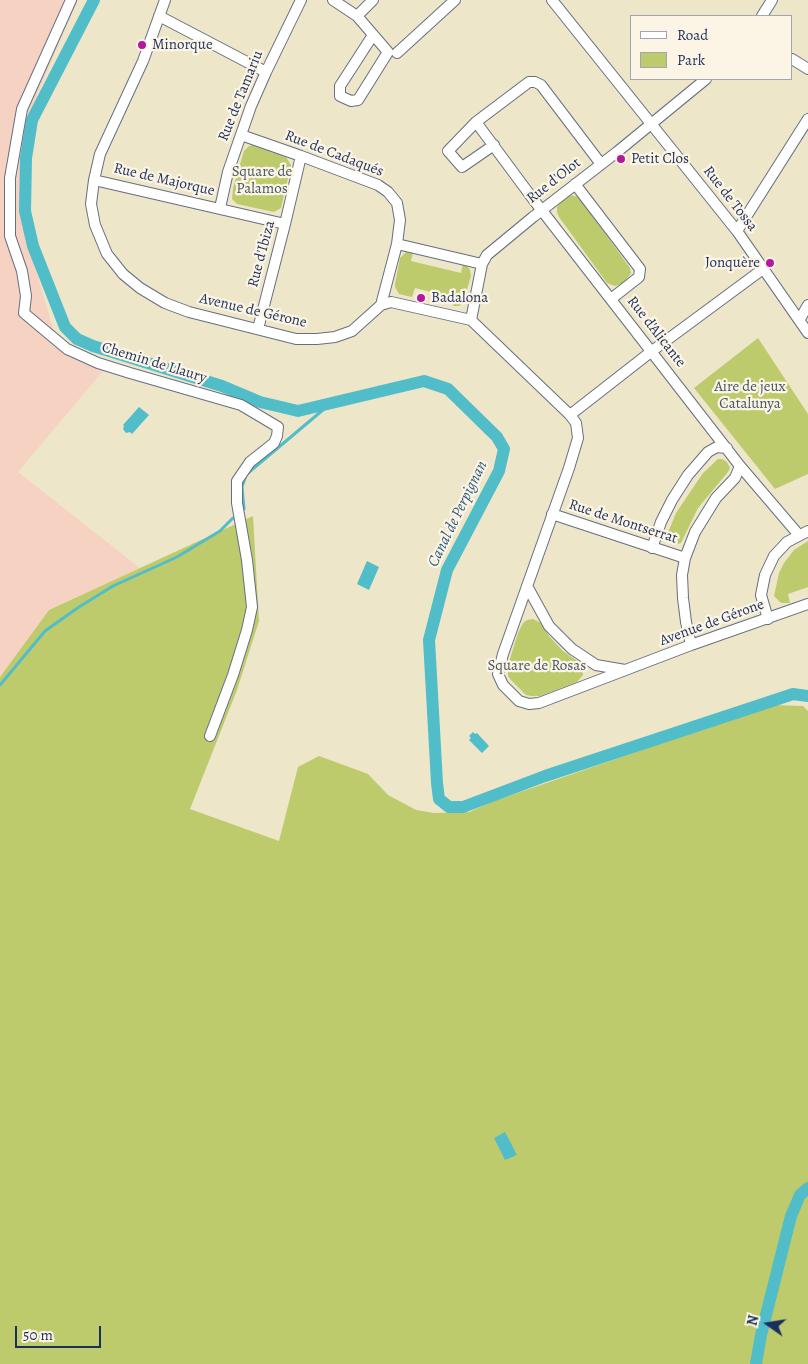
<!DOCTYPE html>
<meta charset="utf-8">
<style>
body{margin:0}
#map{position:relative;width:808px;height:1364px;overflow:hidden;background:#eee6c8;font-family:Alegreya,serif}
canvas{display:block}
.legend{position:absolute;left:630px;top:15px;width:162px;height:65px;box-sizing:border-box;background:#fcf5e5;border:1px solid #a2a6af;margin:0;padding:6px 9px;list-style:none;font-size:15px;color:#1b2f5e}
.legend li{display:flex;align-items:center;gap:10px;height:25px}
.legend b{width:25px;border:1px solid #a2a6af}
.north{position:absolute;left:743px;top:1299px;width:50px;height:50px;-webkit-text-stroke:4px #fcf5e5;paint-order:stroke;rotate:283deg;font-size:14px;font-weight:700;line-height:20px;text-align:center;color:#1b2f5e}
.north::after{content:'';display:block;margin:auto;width:18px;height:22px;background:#1b2f5e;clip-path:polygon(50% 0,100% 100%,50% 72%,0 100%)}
.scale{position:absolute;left:15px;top:1326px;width:86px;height:22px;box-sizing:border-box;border:2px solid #1b2f5e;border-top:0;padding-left:6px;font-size:15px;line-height:18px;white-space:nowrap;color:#1b2f5e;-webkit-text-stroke:4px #fcf5e5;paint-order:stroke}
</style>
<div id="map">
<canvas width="808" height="1364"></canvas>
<ul class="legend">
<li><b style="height:6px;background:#fff"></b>Road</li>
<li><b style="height:14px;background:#bdcb6d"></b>Park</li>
</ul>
<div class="north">N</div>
<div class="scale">50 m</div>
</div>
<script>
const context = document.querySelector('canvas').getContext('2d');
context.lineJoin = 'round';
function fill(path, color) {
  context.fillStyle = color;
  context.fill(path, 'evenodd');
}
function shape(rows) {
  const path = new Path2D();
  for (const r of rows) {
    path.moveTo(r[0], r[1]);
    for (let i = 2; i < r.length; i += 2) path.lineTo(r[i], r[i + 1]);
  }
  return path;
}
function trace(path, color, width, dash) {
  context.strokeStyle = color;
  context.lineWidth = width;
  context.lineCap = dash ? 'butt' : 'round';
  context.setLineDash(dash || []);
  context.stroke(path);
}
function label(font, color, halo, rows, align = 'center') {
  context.font = font + ' Alegreya,serif';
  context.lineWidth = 4.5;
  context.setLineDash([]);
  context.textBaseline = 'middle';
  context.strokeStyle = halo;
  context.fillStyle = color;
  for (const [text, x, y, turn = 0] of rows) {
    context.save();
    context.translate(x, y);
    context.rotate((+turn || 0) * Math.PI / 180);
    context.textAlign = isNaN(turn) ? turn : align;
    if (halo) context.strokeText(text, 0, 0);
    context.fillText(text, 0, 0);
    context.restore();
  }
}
fill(shape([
 [0,0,78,0,20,134,21,219,56,339,108,365,18,472,140,568,49,610,0,677]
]), '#f5d2c2');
fill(shape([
 [253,145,286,157,291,165,281,208,274,212,237,204,232,199,233,188,244,151,249,146],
 [570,195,579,197,630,268,631,273,624,283,615,286,607,283,559,217,557,212,557,207,565,197],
 [406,252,413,253,411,261,461,273,463,264,467,266,470,270,471,276,463,303,459,306,453,306,455,298,415,288,412,297,399,294,395,287,395,284,400,258],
 [758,338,808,414,808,474,775,489,694,388],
 [718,459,722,459,727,462,730,468,728,472,698,508,681,543,678,544,672,544,667,538,667,535,676,513,703,473],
 [253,516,259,621,237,690,190,809,279,841,298,767,319,756,368,774,388,795,416,810,434,813,469,812,494,801,773,705,803,706,808,711,808,1364,0,1364,0,677,49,610],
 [808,541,808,587,788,594,790,603,781,603,774,596,779,573,784,563,794,550],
 [533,619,541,623,549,636,563,651,583,665,583,675,577,682,540,696,531,696,526,695,511,680,508,676,508,665,518,633,523,623,527,620]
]), '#bdcb6d');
fill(shape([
 [139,407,149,415,132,434,130,432,126,433,123,429,124,426,123,425],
 [367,561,379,567,369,590,357,584],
 [473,732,475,734,477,733,489,746,482,753,469,740,471,738,469,736],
 [505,1132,517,1155,505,1160,494,1138]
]), '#50bdc9');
trace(shape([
 [248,473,330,404],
 [244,509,242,487,245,478],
 [0,685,45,631,79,607,113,586,177,557,220,531,233,518]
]), '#50bdc9', 3);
trace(shape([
 [94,0,32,120,26,158,25,211,33,246,65,327,77,339,93,346,222,386,260,402,298,411,424,381,448,389,497,437,504,449,499,471,447,570,429,640,437,783,439,799,449,807,463,807,545,776,775,700,793,694,808,696],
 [756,1364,761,1335,791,1216,800,1195,808,1188]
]), '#50bdc9', 12);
const street = shape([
 [71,0,22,109,10,178,10,236,22,271,26,296,24,313,67,349,98,363,130,373,241,405,278,427,277,436,274,443,250,462,237,481,237,503,247,560,252,607,247,630,233,675,210,736],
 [165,0,143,61,100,154,94,180,91,204,95,225,107,254,123,274,140,288,165,303,189,312,296,339,317,339,335,337,352,331,381,305,391,302,471,320,570,415,576,423,578,438,569,468,503,654,498,674,503,685,519,701,529,704,539,703,691,645,808,604],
 [333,0,357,16,388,52,358,100,351,101,340,96,340,86,373,35],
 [552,0,737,231,808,333],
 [159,16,266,72],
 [357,16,373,0],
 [762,16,772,0],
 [397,53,455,0],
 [792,59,808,69],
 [476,122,533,199,740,466,798,534],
 [241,135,301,156,378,185,388,192,397,203,400,220,397,244,381,305],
 [494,145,462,167,448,151,476,122,529,82,535,82,541,85,601,164],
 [94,180,285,224],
 [575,184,640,269,639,277,611,299],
 [220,208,228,172,251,106,266,72,301,0],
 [737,231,808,119],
 [397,244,482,264],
 [800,319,808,305],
 [471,320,482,264,487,255,533,217,617,152,706,79],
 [258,329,285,224,301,156],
 [570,415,652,351,763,269],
 [552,514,685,558],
 [652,548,661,522,672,500,688,475,708,452,717,447,727,448],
 [527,586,549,626,572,649,596,665,625,670],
 [768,619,761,595,765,575,774,556,787,542,808,531],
 [691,645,686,622,683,598,682,575,685,558,695,532,716,498,735,478,740,466]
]);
trace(street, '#656f83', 12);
trace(street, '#fff', 10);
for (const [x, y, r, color] of [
 [142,45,5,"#b5179e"],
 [621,159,5,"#b5179e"],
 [770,263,5,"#b5179e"],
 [421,298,5,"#b5179e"]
]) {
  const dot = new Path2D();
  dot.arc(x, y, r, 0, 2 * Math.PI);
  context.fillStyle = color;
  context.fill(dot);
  trace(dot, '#fcf5e5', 2);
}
label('15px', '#1b2f5e', '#fcf5e5', [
 ["Minorque",152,45],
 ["Petit Clos",631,159],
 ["Jonquère",760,263,"right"],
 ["Badalona",431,298]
], 'left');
label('15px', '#1b2f5e', '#fcf5e5', [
 ["Rue de Tamariu",241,96,-68],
 ["Rue de Cadaqués",334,154,21],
 ["Rue de Majorque",164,180,13],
 ["Rue d'Olot",554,181,-38],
 ["Rue de Tossa",730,199,52],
 ["Rue d'Ibiza",262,254,-75],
 ["Avenue de Gérone",253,311,13],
 ["Rue d'Alicante",656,332,52],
 ["Chemin de Llaury",154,363,17],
 ["Rue de Montserrat",623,522,18],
 ["Avenue de Gérone",712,623,-20]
]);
label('15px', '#445662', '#fcf5e5', [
 ["Square de",262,172],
 ["Palamos",262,189],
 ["Aire de jeux",750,387],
 ["Catalunya",750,404],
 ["Square de Rosas",537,666]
]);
label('italic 16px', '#2b5a7e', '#fcf5e5', [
 ["Canal de Perpignan",458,514,-64]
]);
</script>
